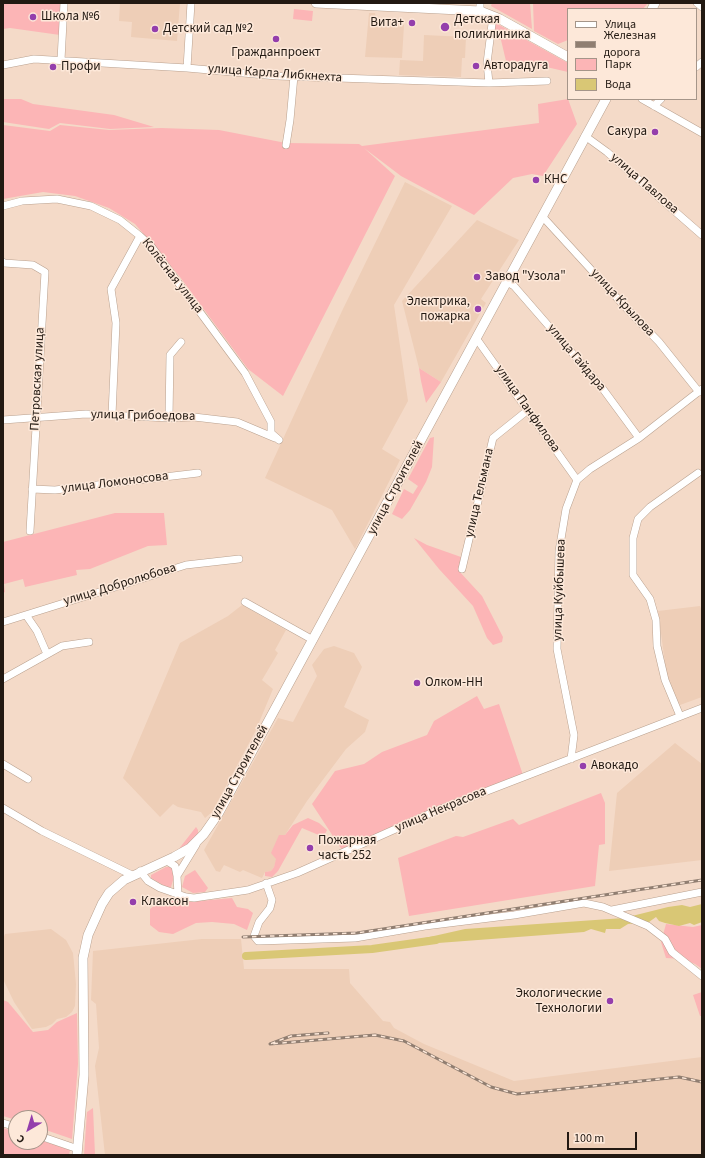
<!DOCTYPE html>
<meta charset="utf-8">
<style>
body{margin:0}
#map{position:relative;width:705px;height:1158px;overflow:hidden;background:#f4dac8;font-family:"Source Sans 3",sans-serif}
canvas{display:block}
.frame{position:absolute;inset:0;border:4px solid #221912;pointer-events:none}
.legend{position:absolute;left:567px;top:8px;width:130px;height:92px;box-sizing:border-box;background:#fde8d9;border:1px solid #a59589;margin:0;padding:5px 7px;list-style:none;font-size:12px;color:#221912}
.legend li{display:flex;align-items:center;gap:8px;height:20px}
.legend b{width:20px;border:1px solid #a59589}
.north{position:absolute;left:8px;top:1110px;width:40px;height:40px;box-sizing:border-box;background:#fde8d9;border:1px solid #a59589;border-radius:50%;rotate:218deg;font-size:11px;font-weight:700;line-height:16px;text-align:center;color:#221912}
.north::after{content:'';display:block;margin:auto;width:14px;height:18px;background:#943eac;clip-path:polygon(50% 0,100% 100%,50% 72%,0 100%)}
.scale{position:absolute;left:567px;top:1132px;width:70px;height:18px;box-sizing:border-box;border:2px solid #221912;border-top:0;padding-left:5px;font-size:12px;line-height:14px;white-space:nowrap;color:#221912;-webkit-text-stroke:3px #fde8d9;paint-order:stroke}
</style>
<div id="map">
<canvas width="705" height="1158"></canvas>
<div class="frame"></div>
<ul class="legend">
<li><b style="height:5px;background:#fff"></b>Улица</li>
<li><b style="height:5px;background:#907e71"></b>Железная дорога</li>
<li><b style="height:11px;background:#fcb5b6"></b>Парк</li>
<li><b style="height:11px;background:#d9c775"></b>Вода</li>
</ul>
<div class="north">С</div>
<div class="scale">100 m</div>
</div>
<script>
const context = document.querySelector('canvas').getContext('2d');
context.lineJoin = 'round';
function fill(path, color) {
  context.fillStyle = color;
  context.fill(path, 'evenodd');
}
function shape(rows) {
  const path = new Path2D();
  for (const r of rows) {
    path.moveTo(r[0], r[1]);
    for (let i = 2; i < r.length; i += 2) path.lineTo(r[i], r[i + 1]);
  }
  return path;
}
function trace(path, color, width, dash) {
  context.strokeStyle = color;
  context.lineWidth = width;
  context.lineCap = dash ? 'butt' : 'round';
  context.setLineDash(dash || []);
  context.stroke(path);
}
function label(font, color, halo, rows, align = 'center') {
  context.font = font + ' "Source Sans 3",sans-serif';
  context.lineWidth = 3;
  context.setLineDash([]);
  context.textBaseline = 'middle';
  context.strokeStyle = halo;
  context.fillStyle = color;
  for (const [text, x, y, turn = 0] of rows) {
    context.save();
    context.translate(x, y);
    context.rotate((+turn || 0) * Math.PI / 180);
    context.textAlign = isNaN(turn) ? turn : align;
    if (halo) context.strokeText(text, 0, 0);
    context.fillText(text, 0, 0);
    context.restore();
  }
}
fill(shape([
 [120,3,180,3,177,41,131,37,132,22,119,21],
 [369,13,375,13,376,20,385,20,385,18,400,19,400,25,404,25,402,58,365,57],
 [424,35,466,37,465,58,462,58,461,77,399,75,400,60,423,61],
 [405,182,452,206,394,305,408,401,382,449,400,460,355,549,332,510,265,478,342,311],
 [477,220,519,240,481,299,486,303,441,382,419,368,402,301],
 [242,605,286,630,275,650,278,653,262,680,273,689,255,732,212,812,205,818,201,812,178,807,173,804,160,817,123,778,180,643,228,616],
 [700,606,702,611,702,697,680,705,667,678,658,611],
 [334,646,354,653,362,667,344,707,369,720,365,732,346,749,307,801,285,835,274,867,271,871,265,872,262,878,243,870,240,872,224,865,220,872,216,871,204,850,278,718,293,722,317,676,312,665,324,649],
 [675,743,702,764,702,860,609,871,617,793],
 [51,929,66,940,73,953,76,984,75,1006,72,1012,66,1017,57,1019,52,1024,46,1027,32,1029,14,1002,4,981,3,939,5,934],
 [202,939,241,939,244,969,349,969,350,983,383,1021,390,1022,394,1028,424,1044,514,1081,702,1057,702,1155,105,1155,95,1066,99,1048,96,1004,91,1000,93,951]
]), '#eeceb7');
fill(shape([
 [3,3,62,3,60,35,10,28,3,29],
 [492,3,530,3,532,29,491,6],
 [533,3,648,3,643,9,568,9,568,40,558,44,534,31],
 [294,9,313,11,312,21,293,19],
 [494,22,568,63,568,72,542,66,513,64,506,61,501,40,493,37],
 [3,99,21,99,33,104,114,115,154,127,110,129,60,123,49,129,3,122],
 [568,99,577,124,543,176,532,174,513,178,474,215,401,176,364,148,395,176,283,396,248,369,180,277,135,224,109,208,75,196,43,192,3,199,3,125,50,131,60,125,109,130,161,128,219,130,286,143,359,144,362,146,539,123,538,104],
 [419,368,441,382,426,403,421,381],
 [434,437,432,467,426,482,410,510,402,519,392,514,404,489,413,494,418,486,408,479,430,438],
 [115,513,164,513,167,545,148,546,90,569,76,570,77,575,25,587,23,579,4,584,5,592,3,593,3,542],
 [414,538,427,545,461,557,459,571,482,596,503,637,502,642,493,645,487,638,473,606,439,569],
 [477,696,484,709,499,704,523,775,414,817,342,850,312,804,335,771,364,764,382,752,427,735,434,721],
 [601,793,605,803,605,844,599,845,595,886,409,916,398,858,456,836,463,837,513,819,519,825],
 [308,818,319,823,327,830,325,834,321,836,302,828,278,871,272,877,265,876,265,872,271,871,274,867,276,859,271,853,279,835,285,835,293,825],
 [196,827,198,830,198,836,181,850,178,850],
 [166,867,170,867,173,870,174,877,171,887,168,888,151,878,151,875],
 [195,870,208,888,205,892,193,893,182,887,185,876],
 [232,898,237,907,248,909,253,913,247,930,234,924,212,922,196,923,173,934,159,932,150,925,150,909,162,899,189,902],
 [666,924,693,927,702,925,702,969,695,964,682,959,666,958,661,942],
 [702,992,702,1016,700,1016,693,995],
 [3,1000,8,1002,33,1032,48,1030,57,1022,77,1013,78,1064,72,1139,40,1128,40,1118,16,1118,16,1120,3,1116],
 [93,1108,95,1155,84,1155,87,1112],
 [3,1128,16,1132,16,1142,40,1142,40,1140,70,1150,69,1155,3,1155]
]), '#fcb5b6');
fill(shape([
 [702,904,702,922,694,925,690,923,679,926,665,923,659,921,656,917,649,922,628,924,620,929,606,929,605,933,591,929,584,932,425,944,425,938,465,929,624,918,668,907,682,905,690,907]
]), '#d9c775');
trace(shape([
 [246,956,372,949,436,940]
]), '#d9c775', 8);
const minor = shape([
 [697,3,702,7],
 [480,11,480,3],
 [61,60,64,3],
 [3,65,34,59,187,68,277,76,489,83,547,81],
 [696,67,702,62],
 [187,68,191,3],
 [489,83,487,63,493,16],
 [642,99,702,133],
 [654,106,661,99],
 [585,136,607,152,702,235],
 [286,145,290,120,294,76],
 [3,206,22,201,57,199,91,206,120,220,140,236,151,246,245,373,271,422,271,433,279,440],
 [542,216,628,310,659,342,699,392],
 [3,262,4,263,33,265,45,272,30,531],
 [507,282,514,286,600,385,639,438],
 [476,338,577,480],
 [112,415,116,323,111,289,140,236],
 [169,418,170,355,181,342],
 [3,420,86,414,169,418,194,417,237,422,275,438],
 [32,489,55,490,198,473],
 [462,569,493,438,528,410],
 [245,602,313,640],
 [26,615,37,631,47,654],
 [3,622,186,565,239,559],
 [3,679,62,646,89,642],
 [680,716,665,680,657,646,656,620,650,599,633,575,633,538,638,519,650,507,698,473],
 [571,759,574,735,557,649,559,551,566,509,577,480,590,469,639,438,702,389],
 [3,764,28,779],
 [3,808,42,831,132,875],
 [167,861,175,866,177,876],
 [140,871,148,881,160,888,186,897,194,898,248,890,297,873,438,810,702,708],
 [266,883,272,900,270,908,259,922,254,936,258,941,355,938,425,926,514,915,584,903,603,907,648,926,665,939,672,952,702,976],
 [178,895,177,876,196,845],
 [612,910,702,892],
 [3,1123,16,1127],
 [40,1136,78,1149]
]);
const major = shape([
 [316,3,480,11,500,19,568,57],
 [652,9,655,3],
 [77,1155,84,1075,83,958,88,935,102,904,109,893,124,880,174,857,190,848,204,834,218,814,606,99]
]);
trace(minor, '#b9a18f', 8);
trace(major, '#b9a18f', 10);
trace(minor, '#fff', 7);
trace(major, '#fff', 9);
const rail = shape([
 [243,937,357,933,702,880],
 [328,1033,291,1036,270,1044,375,1035,404,1041,491,1087,517,1094,679,1077,702,1082]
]);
trace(rail, '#907e71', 3);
trace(rail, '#fde8d9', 1.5, [4.5]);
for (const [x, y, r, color] of [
 [33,17,4,"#943eac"],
 [412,23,4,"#943eac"],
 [445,27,5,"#943eac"],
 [155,29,4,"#943eac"],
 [276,39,4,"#943eac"],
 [476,66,4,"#943eac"],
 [53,67,4,"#943eac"],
 [655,132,4,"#943eac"],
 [536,180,4,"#943eac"],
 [477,277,4,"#943eac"],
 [478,309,4,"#943eac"],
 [417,683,4,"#943eac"],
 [583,766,4,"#943eac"],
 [310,848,4,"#943eac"],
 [133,902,4,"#943eac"],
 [610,1001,4,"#943eac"]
]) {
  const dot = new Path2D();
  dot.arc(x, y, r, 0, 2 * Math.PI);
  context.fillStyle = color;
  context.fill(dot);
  trace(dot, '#fde8d9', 1.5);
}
label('13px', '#221912', '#fde8d9', [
 ["Школа №6",41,17],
 ["Детская",454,20],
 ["поликлиника",454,35],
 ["Вита+",404,23,"right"],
 ["Детский сад №2",163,29],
 ["Гражданпроект",276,53,"center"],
 ["Авторадуга",484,66],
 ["Профи",61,67],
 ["Сакура",647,132,"right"],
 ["КНС",544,180],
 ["Завод \"Узола\"",485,277],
 ["Электрика,",470,302,"right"],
 ["пожарка",470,317,"right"],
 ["Олком-НН",425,683],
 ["Авокадо",591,766],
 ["Пожарная",318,841],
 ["часть 252",318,856],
 ["Клаксон",141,902],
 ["Экологические",602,994,"right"],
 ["Технологии",602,1009,"right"]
], 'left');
label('13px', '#221912', '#fde8d9', [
 ["улица Карла Либкнехта",275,74,4],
 ["улица Павлова",644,184,41],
 ["Колёсная улица",172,276,52],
 ["улица Крылова",622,303,47],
 ["улица Гайдара",576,358,50],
 ["Петровская улица",38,379,-87],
 ["улица Панфилова",527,409,55],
 ["улица Грибоедова",143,416,1],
 ["улица Ломоносова",115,483,-7],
 ["улица Строителей",396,488,-62],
 ["улица Тельмана",480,493,-77],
 ["улица Добролюбова",120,585,-17],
 ["улица Куйбышева",560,590,-88],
 ["улица Строителей",240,772,-61],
 ["улица Некрасова",441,810,-23]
]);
</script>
